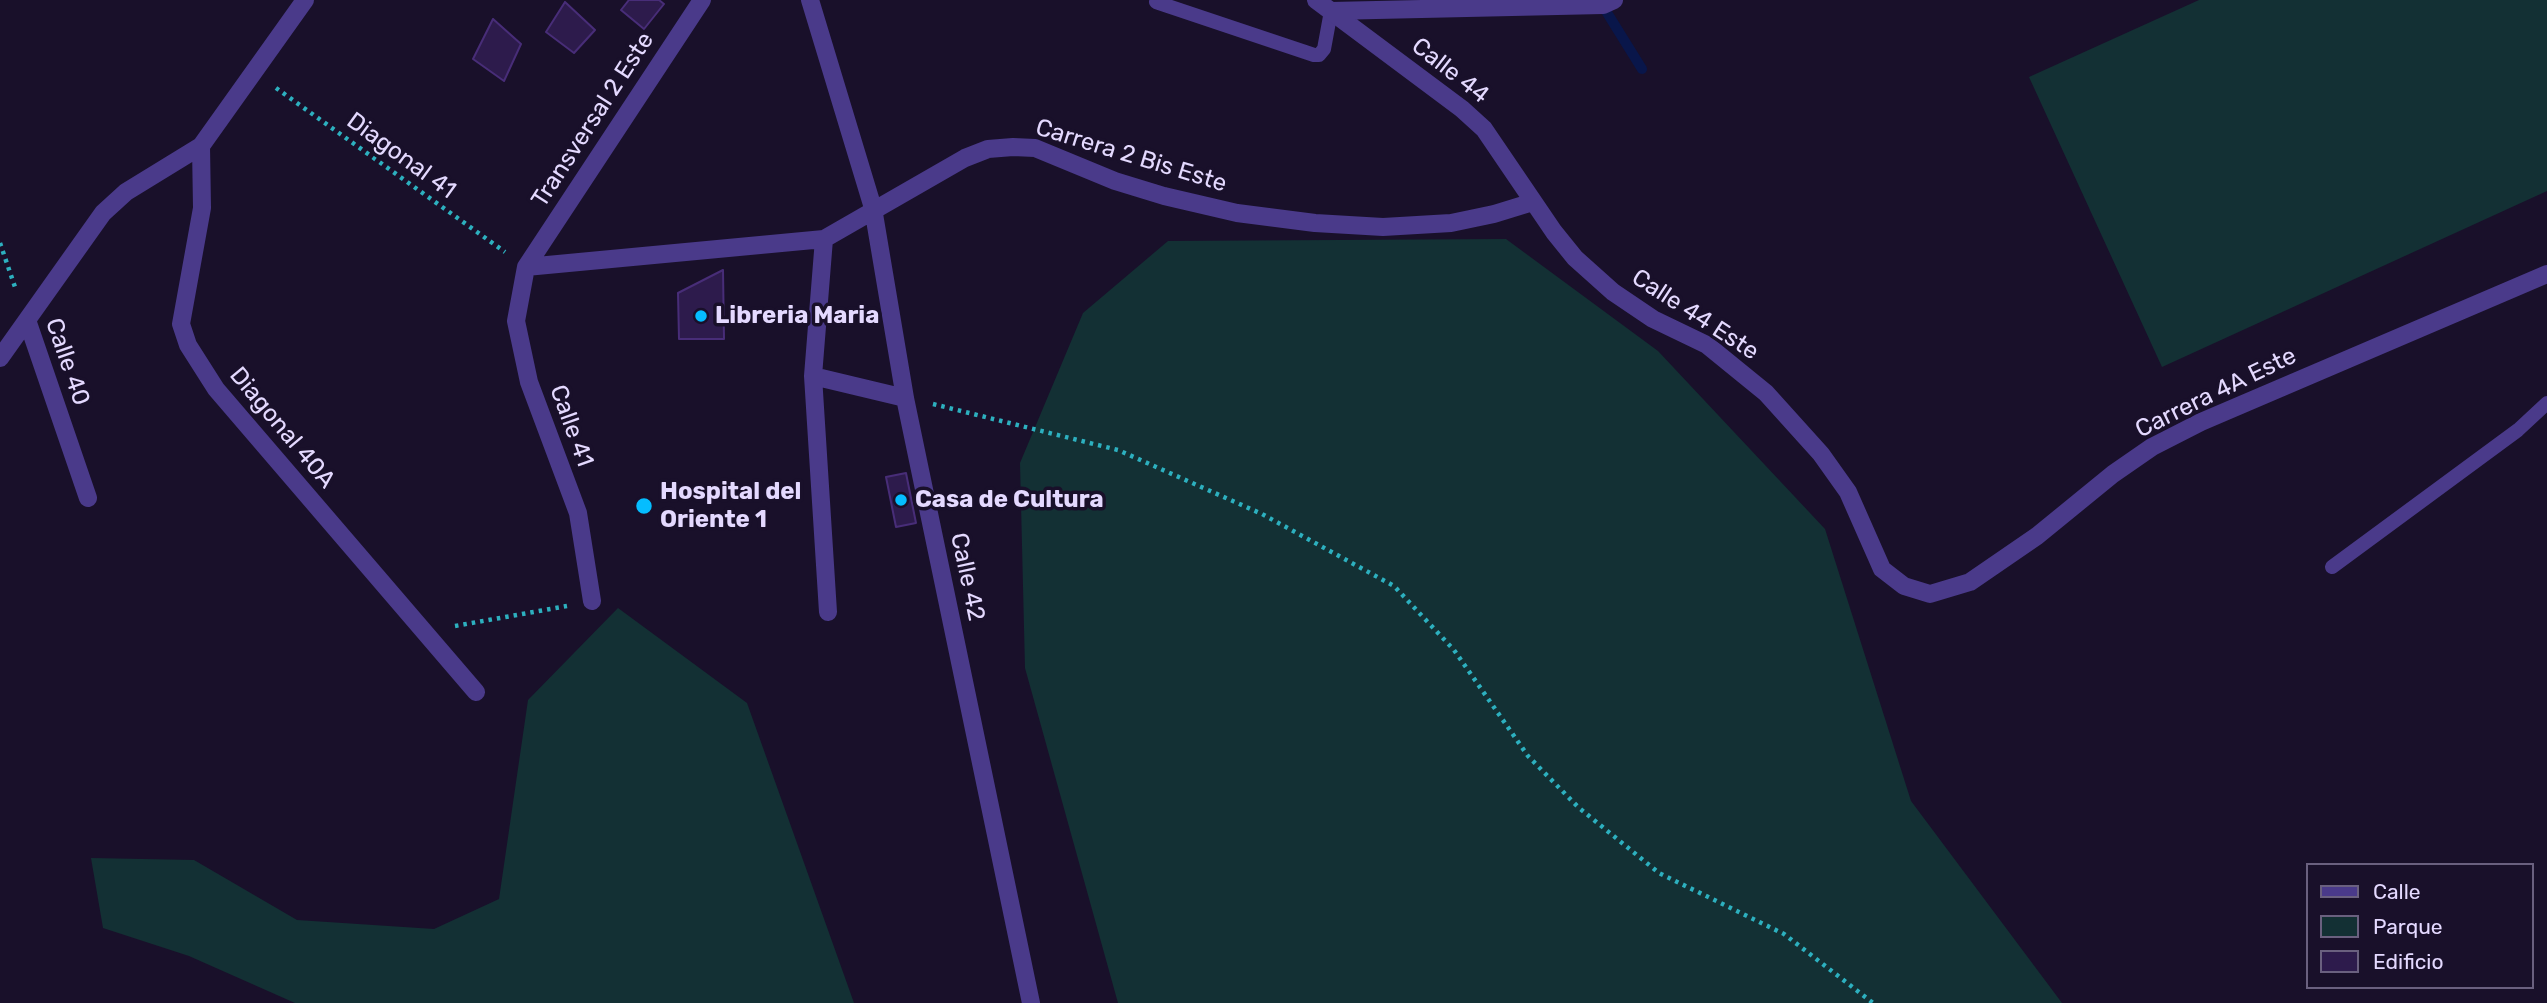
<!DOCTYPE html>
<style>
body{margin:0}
#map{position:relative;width:2547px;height:1003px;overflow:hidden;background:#19102a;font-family:Rubik,sans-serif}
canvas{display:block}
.legend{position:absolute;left:2306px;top:863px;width:228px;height:126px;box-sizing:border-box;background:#19102a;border:2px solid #6a607f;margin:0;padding:9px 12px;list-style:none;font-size:21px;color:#e4d9ff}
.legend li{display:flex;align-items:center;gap:14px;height:35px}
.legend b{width:35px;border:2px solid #6a607f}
</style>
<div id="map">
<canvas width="2547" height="1003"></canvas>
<ul class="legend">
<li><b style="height:9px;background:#4a3a8a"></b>Calle</li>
<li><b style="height:19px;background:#133034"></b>Parque</li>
<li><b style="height:19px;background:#2d1b4c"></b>Edificio</li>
</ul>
</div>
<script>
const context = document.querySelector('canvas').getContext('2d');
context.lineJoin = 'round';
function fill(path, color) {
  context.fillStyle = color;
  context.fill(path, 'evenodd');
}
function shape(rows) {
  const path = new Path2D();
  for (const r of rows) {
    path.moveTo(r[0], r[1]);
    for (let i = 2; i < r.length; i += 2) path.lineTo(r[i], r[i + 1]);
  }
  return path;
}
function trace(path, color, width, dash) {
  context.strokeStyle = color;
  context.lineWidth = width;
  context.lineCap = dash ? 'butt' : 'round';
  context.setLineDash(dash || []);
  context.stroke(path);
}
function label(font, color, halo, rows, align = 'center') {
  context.font = font + ' Rubik,sans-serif';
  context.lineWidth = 7;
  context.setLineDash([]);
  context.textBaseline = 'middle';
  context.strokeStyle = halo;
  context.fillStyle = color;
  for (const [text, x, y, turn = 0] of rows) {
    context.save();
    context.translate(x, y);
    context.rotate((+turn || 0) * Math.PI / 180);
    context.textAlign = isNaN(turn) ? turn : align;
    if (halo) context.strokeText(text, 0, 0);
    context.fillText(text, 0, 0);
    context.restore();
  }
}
fill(shape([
 [2199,0,2547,0,2547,191,2162,367,2029,77],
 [1506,239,1658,351,1825,529,1911,801,2062,1003,1118,1003,1025,668,1020,463,1083,313,1168,241],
 [618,608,747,703,854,1003,295,1003,189,956,103,928,91,858,194,860,297,920,434,929,499,899,528,700]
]), '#133034');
trace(shape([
 [1601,3,1642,69]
]), '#09164a', 10);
const building = shape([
 [629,0,659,0,664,4,644,29,621,10,629,0],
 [565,2,595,30,574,53,546,32,565,2],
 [493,19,521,44,504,81,473,59,493,19],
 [723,270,724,339,679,339,678,293,723,270],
 [906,473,916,523,896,527,886,477,906,473]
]);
fill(building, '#2d1b4c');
trace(building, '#482d78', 2);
trace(shape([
 [276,88,505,252],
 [0,243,16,290],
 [933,404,1118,450,1262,514,1394,586,1454,650,1528,756,1578,807,1659,873,1784,934,1873,1003],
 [455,626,567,606]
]), '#2db0bf', 4.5, [3.5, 5]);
trace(shape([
 [1156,2,1314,55,1319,55,1324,49,1331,11],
 [2332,567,2518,430,2547,403]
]), '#4a3a8a', 14);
trace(shape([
 [810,0,873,208,905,398,1031,1003],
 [1316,0,1462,109,1484,129,1554,232,1575,258,1613,292,1653,319,1707,345,1766,393,1821,454,1848,492,1882,569,1904,586,1930,594,1970,582,2037,536,2113,474,2152,447,2201,422,2547,274],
 [1331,11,1603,5,1614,0],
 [201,146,202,208,181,324,188,345,216,389,476,692],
 [824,239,813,376,828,612],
 [526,267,824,239,965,158,988,149,1013,147,1035,148,1115,181,1164,196,1237,213,1315,223,1383,227,1451,223,1494,214,1533,202],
 [27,320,88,498],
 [0,358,103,213,126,192,201,146,305,0],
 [813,376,905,398],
 [592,601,578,513,529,382,516,321,526,267,702,0]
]), '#4a3a8a', 18);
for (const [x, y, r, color] of [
 [701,316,7,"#05bdff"],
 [901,500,7,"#05bdff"],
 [644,506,9,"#05bdff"]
]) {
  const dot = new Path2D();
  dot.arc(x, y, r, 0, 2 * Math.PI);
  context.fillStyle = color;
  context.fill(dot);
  trace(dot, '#19102a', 2.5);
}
label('24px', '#e4d9ff', '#19102a', [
 ["Calle 44",1450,71,38],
 ["Transversal 2 Este",593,120,-57],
 ["Diagonal 41",401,156,36],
 ["Carrera 2 Bis Este",1131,156,17],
 ["Calle 44 Este",1695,315,33],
 ["Calle 40",67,362,71],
 ["Carrera 4A Este",2216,393,-26],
 ["Calle 41",571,426,70],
 ["Diagonal 40A",282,428,50],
 ["Calle 42",967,577,78]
]);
label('bold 24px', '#e4d9ff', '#19102a', [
 ["Libreria Maria",715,316],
 ["Hospital del",660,492],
 ["Oriente 1",660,520],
 ["Casa de Cultura",915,500]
], 'left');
</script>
